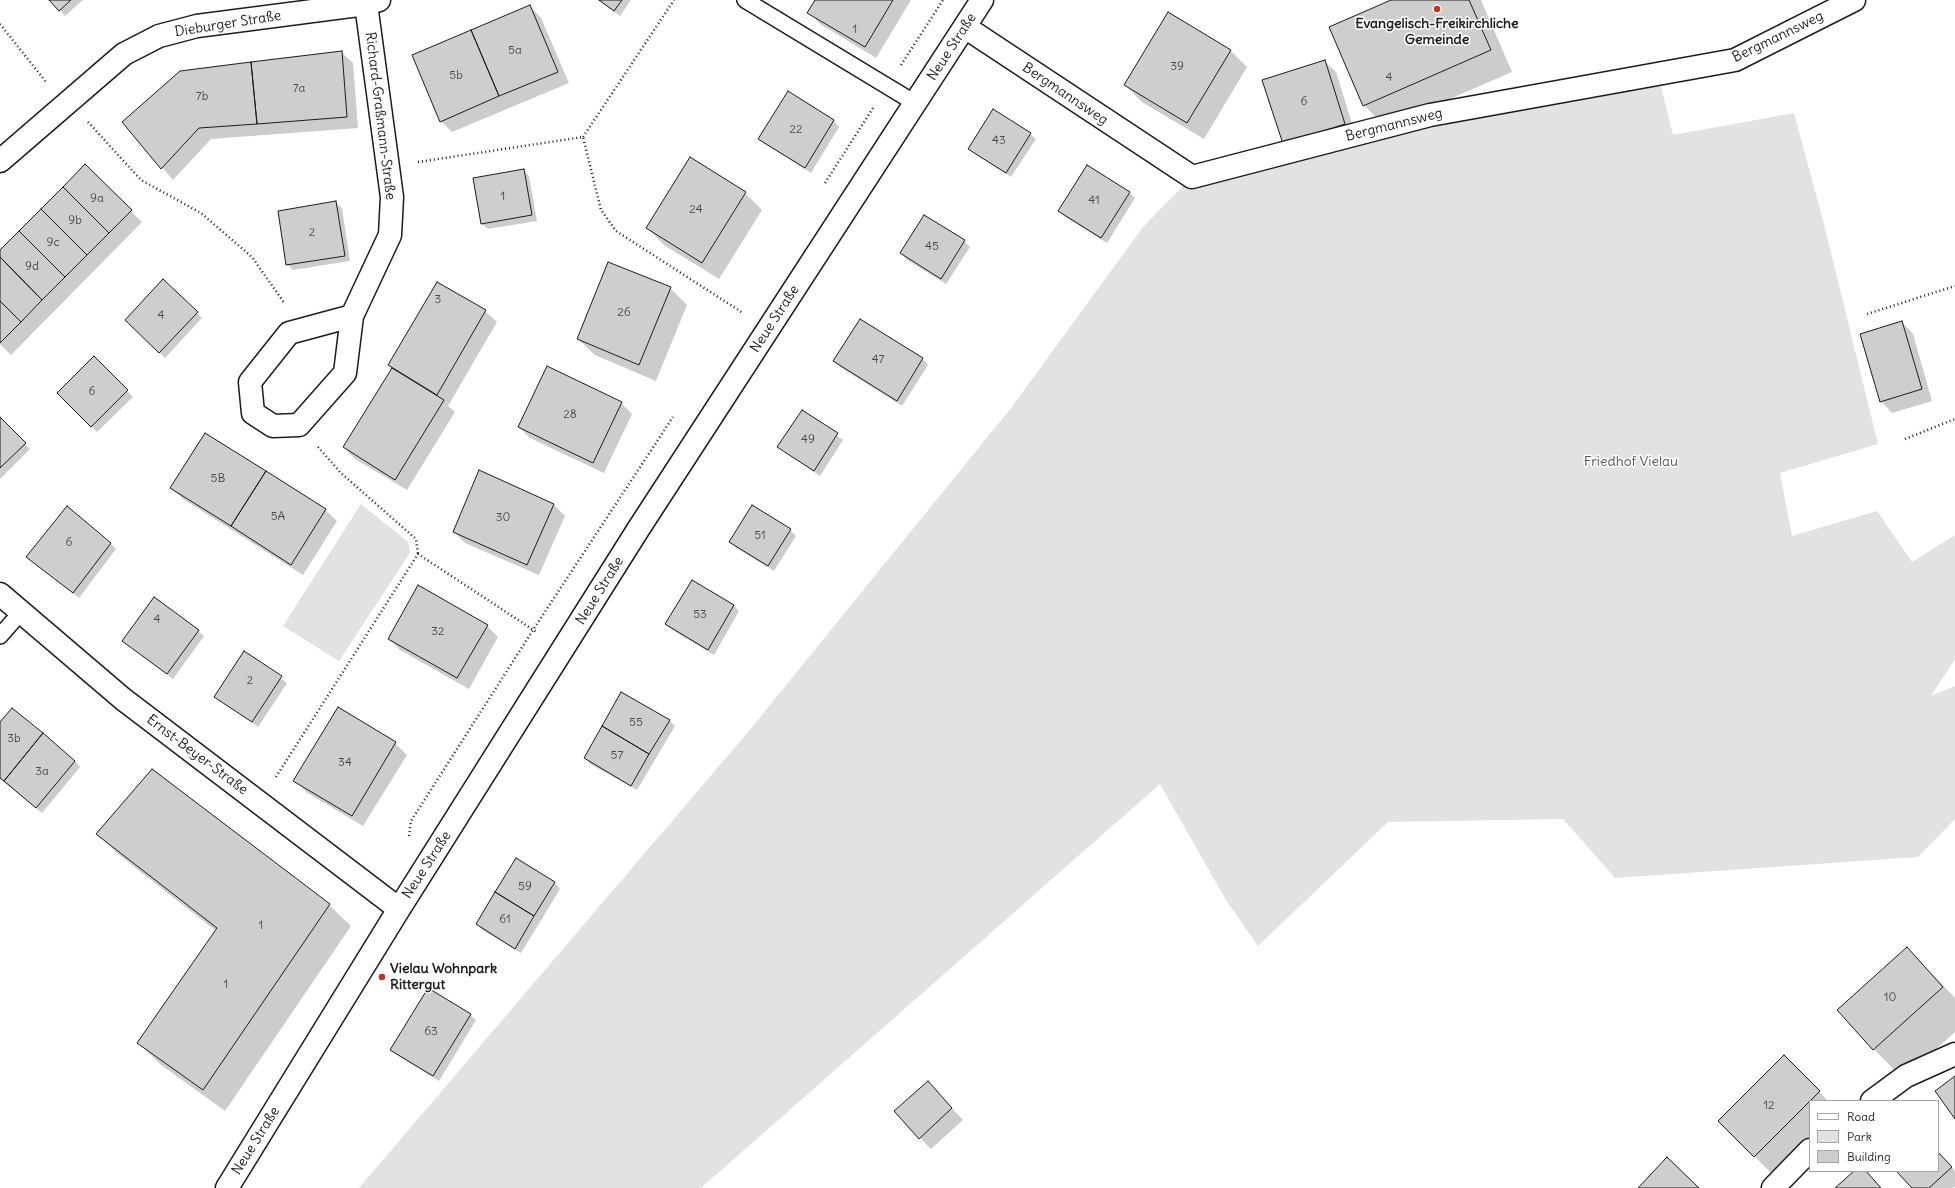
<!DOCTYPE html>
<meta charset="utf-8">
<style>
body{margin:0}
#map{position:relative;width:1955px;height:1188px;overflow:hidden;background:#fff;font-family:Delius,sans-serif}
canvas{display:block}
.legend{position:absolute;left:1809px;top:1100px;width:130px;height:72px;box-sizing:border-box;background:#fff;border:1px solid #a4a4a4;margin:0;padding:5px 7px;list-style:none;font-size:12px;color:#1c1c1c}
.legend li{display:flex;align-items:center;gap:8px;height:20px}
.legend b{width:20px;border:1px solid #a4a4a4}
</style>
<div id="map">
<canvas width="1955" height="1188"></canvas>
<ul class="legend">
<li><b style="height:5px;background:#fff"></b>Road</li>
<li><b style="height:11px;background:#e2e2e2"></b>Park</li>
<li><b style="height:11px;background:#cecece"></b>Building</li>
</ul>
</div>
<script>
const context = document.querySelector('canvas').getContext('2d');
context.lineJoin = 'round';
function fill(path, color) {
  context.fillStyle = color;
  context.fill(path, 'evenodd');
}
function shape(rows) {
  const path = new Path2D();
  for (const r of rows) {
    path.moveTo(r[0], r[1]);
    for (let i = 2; i < r.length; i += 2) path.lineTo(r[i], r[i + 1]);
  }
  return path;
}
function trace(path, color, width, dash) {
  context.strokeStyle = color;
  context.lineWidth = width;
  context.lineCap = dash ? 'butt' : 'round';
  context.setLineDash(dash || []);
  context.stroke(path);
}
function label(font, color, halo, rows, align = 'center') {
  context.font = font + ' Delius,sans-serif';
  context.lineWidth = 3;
  context.setLineDash([]);
  context.textBaseline = 'middle';
  context.strokeStyle = halo;
  context.fillStyle = color;
  for (const [text, x, y, turn = 0] of rows) {
    context.save();
    context.translate(x, y);
    context.rotate((+turn || 0) * Math.PI / 180);
    context.textAlign = isNaN(turn) ? turn : align;
    if (halo) context.strokeText(text, 0, 0);
    context.fillText(text, 0, 0);
    context.restore();
  }
}
fill(shape([
 [1658,74,1673,135,1794,113,1824,224,1878,444,1780,473,1792,536,1877,511,1912,562,1955,535,1955,659,1931,696,1955,686,1955,819,1918,857,1615,878,1563,819,1388,822,1258,946,1226,900,1160,784,701,1188,359,1188,748,732,1011,408,1143,227,1192,177],
 [361,504,408,542,410,553,339,661,283,626]
]), '#e2e2e2');
fill(shape([
 [51,0,83,0,65,16],
 [598,0,631,0,620,16],
 [816,0,911,0,876,58,820,24,809,12],
 [1394,0,1481,0,1512,72,1385,127,1364,105],
 [530,6,541,18,569,83,452,132,441,121],
 [1230,50,1247,67,1204,139,1142,102,1125,85],
 [341,52,353,63,358,128,211,139,173,180,123,122],
 [1324,61,1336,72,1356,136,1295,155],
 [788,92,834,121,839,127,811,173,765,144,759,139],
 [1030,134,1036,139,1011,177,975,154,969,148],
 [691,159,745,193,762,210,719,279,664,245,647,228],
 [85,166,142,222,11,355,0,344,0,251],
 [523,170,529,176,537,221,488,229,482,224,474,179],
 [1129,192,1135,198,1107,243,1065,217,1059,211],
 [336,203,342,208,350,261,293,270,287,264],
 [964,241,970,247,946,284,906,259,901,253],
 [163,281,202,318,165,358,126,320],
 [670,288,687,305,656,381,595,355,578,339],
 [485,311,497,322,448,406,455,412,407,490,355,459,344,447,393,368,389,365],
 [860,320,923,359,928,365,902,406,840,367,834,361],
 [1902,322,1913,334,1932,401,1892,413,1881,401],
 [94,357,133,397,97,432,58,393],
 [621,403,632,414,604,473,530,438,519,427],
 [802,411,843,440,820,476,779,447],
 [0,419,30,449,0,479],
 [171,488,325,510,337,521,303,575,183,499],
 [553,504,565,516,539,575,465,543,454,532],
 [790,530,796,536,774,571,736,548,731,542],
 [110,543,116,549,79,598,27,557],
 [692,581,734,606,739,611,714,655,672,630,666,624],
 [487,626,498,637,469,689,400,650,389,639],
 [198,631,204,636,173,679,123,641],
 [244,653,287,683,258,727,216,697],
 [338,709,395,743,407,755,363,826,306,792,295,780],
 [669,720,675,726,637,790,590,764,585,758],
 [0,724,75,761,80,767,42,813,0,779],
 [97,834,329,905,351,926,225,1111,160,1064,139,1043,216,931,119,855],
 [517,860,555,883,560,889,521,953,482,930,477,924],
 [1907,948,1955,998,1955,1032,1903,1079,1874,1049],
 [429,989,470,1015,476,1020,439,1081,397,1055,392,1050],
 [1784,1056,1828,1101,1810,1101,1810,1160,1784,1186,1719,1121],
 [939,1094,963,1120,931,1149,920,1138],
 [1938,1152,1955,1171,1955,1186,1953,1188,1913,1188,1898,1171,1938,1171]
]), '#0003');
const building = shape([
 [49,0,71,0,59,11,49,0],
 [599,0,622,0,614,11,599,0],
 [815,0,893,0,865,47,807,13,815,0],
 [1391,0,1469,0,1491,50,1363,106,1329,27,1391,0],
 [530,5,558,72,499,96,471,30,530,5],
 [1168,12,1231,50,1187,123,1124,85,1168,12],
 [471,30,499,96,440,122,412,55,471,30],
 [342,51,347,117,257,124,251,62,342,51],
 [1325,60,1345,124,1283,144,1262,80,1325,60],
 [251,62,257,124,199,128,161,169,122,122,180,71,251,62],
 [788,91,834,120,805,168,758,139,788,91],
 [993,109,1031,133,1006,173,968,149,993,109],
 [690,157,746,192,702,263,646,228,690,157],
 [85,164,132,210,109,233,63,187,85,164],
 [1087,165,1130,192,1101,238,1058,211,1087,165],
 [524,169,532,215,481,224,473,178,524,169],
 [63,187,109,233,87,255,41,209,63,187],
 [336,201,345,256,286,265,278,211,336,201],
 [41,209,87,255,65,277,19,231,41,209],
 [924,215,965,240,941,279,900,253,924,215],
 [19,231,65,277,42,300,0,257,0,250,19,231],
 [0,257,42,300,21,322,0,301,0,257],
 [608,262,671,287,639,365,577,339,608,262],
 [163,279,198,312,159,353,125,320,163,279],
 [437,282,486,310,437,395,388,365,437,282],
 [0,301,21,322,0,343,0,301],
 [860,319,923,358,897,401,833,361,860,319],
 [1902,321,1922,389,1880,402,1860,334,1902,321],
 [94,356,128,390,91,427,57,393,94,356],
 [547,366,622,402,593,463,518,427,547,366],
 [392,368,444,400,395,480,343,447,392,368],
 [802,410,838,433,814,471,777,447,802,410],
 [0,417,26,443,0,468,0,417],
 [205,433,266,471,231,526,170,488,205,433],
 [479,470,554,504,527,565,453,532,479,470],
 [266,471,326,509,291,565,231,526,266,471],
 [752,505,791,529,768,566,729,542,752,505],
 [67,506,111,543,73,593,26,557,67,506],
 [692,580,734,605,708,650,665,624,692,580],
 [418,585,488,625,457,678,388,639,418,585],
 [154,597,199,630,167,674,122,641,154,597],
 [244,651,282,676,252,722,214,697,244,651],
 [621,692,670,720,649,754,602,726,621,692],
 [338,707,396,742,352,816,293,781,338,707],
 [12,708,43,733,4,781,0,778,0,722,12,708],
 [602,726,649,754,631,786,584,758,602,726],
 [43,733,75,761,36,808,4,781,43,733],
 [152,769,330,904,203,1090,137,1043,217,928,96,834,152,769],
 [516,858,555,882,534,916,495,892,516,858],
 [495,892,534,916,515,949,476,924,495,892],
 [1907,947,1943,987,1873,1050,1837,1010,1907,947],
 [428,988,471,1014,433,1076,390,1050,428,988],
 [1784,1055,1820,1091,1754,1157,1718,1121,1784,1055],
 [1955,1076,1955,1119,1935,1091,1955,1076],
 [928,1081,952,1108,919,1139,894,1111,928,1081],
 [1938,1152,1952,1167,1929,1188,1912,1188,1896,1171,1938,1171,1938,1152],
 [1667,1157,1699,1188,1638,1188,1667,1157],
 [1854,1171,1866,1171,1881,1188,1835,1188,1854,1171]
]);
fill(building, '#cecece');
trace(building, '#1c1c1c', 1);
const service = shape([
 [745,0,915,103],
 [0,636,21,612]
]);
const minor = shape([
 [965,27,1192,177,1430,115,1735,60,1854,0],
 [0,161,124,54,159,36,197,26,366,4,379,0],
 [352,316,345,373,299,425,273,426,253,413,250,382,289,333,352,316,390,235,392,197,366,4],
 [0,594,123,699,399,909],
 [1872,1101,1906,1076,1955,1054],
 [227,1188,399,909,639,528,982,0],
 [1773,1188,1810,1150]
]);
trace(service, '#1c1c1c', 18);
trace(minor, '#1c1c1c', 25);
trace(shape([
 [0,24,46,82],
 [901,65,943,0],
 [88,122,141,180,201,213,252,257,285,304],
 [583,137,674,0],
 [418,162,583,137,601,210,616,231,743,313],
 [825,183,873,108],
 [1867,314,1955,286],
 [1905,439,1955,419],
 [318,447,341,473,416,539,418,554],
 [276,777,418,554,538,633],
 [409,836,411,821,533,630,673,417]
]), '#1c1c1c', 2.5, [1, 3]);
trace(service, '#fff', 15);
trace(minor, '#fff', 22);
for (const [x, y, r, color] of [
 [1437,9,4,"#c8321e"],
 [382,977,4,"#c8321e"]
]) {
  const dot = new Path2D();
  dot.arc(x, y, r, 0, 2 * Math.PI);
  context.fillStyle = color;
  context.fill(dot);
  trace(dot, '#fff', 1.5);
}
label('12px', '#484848', null, [
 ["1",855,30],
 ["5a",515,51],
 ["39",1177,67],
 ["5b",456,76],
 ["4",1389,78],
 ["7a",299,89],
 ["7b",202,97],
 ["6",1304,102],
 ["22",796,130],
 ["43",999,141],
 ["1",503,197],
 ["9a",97,199],
 ["41",1094,201],
 ["24",696,210],
 ["9b",75,221],
 ["2",312,233],
 ["9c",53,243],
 ["45",932,247],
 ["9d",32,267],
 ["3",438,300],
 ["26",624,313],
 ["4",161,316],
 ["47",878,360],
 ["6",92,392],
 ["28",570,415],
 ["49",808,440],
 ["5B",218,479],
 ["5A",278,517],
 ["30",503,518],
 ["51",760,536],
 ["6",69,543],
 ["53",700,615],
 ["4",157,620],
 ["32",438,632],
 ["2",250,681],
 ["55",636,723],
 ["3b",14,739],
 ["57",617,756],
 ["34",345,763],
 ["3a",42,772],
 ["59",525,887],
 ["61",505,920],
 ["1",261,926],
 ["1",226,985],
 ["10",1890,998],
 ["63",431,1032],
 ["12",1769,1106]
]);
label('14px', '#1c1c1c', '#fff', [
 ["Dieburger Straße",228,24,-9],
 ["Bergmannsweg",1778,37,-26],
 ["Neue Straße",952,47,-57],
 ["Bergmannsweg",1065,94,34],
 ["Richard-Graßmann-Straße",380,116,83],
 ["Bergmannsweg",1394,125,-14],
 ["Neue Straße",775,319,-57],
 ["Neue Straße",600,591,-58],
 ["Ernst-Beyer-Straße",197,755,37],
 ["Neue Straße",427,865,-57],
 ["Neue Straße",256,1141,-58]
]);
label('bold 14px', '#1c1c1c', '#fff', [
 ["Evangelisch-Freikirchliche",1437,24],
 ["Gemeinde",1437,40],
 ["Vielau Wohnpark",390,969,"left"],
 ["Rittergut",390,985,"left"]
]);
label('14px', '#575757', '#fff', [
 ["Friedhof Vielau",1631,462]
]);
</script>
